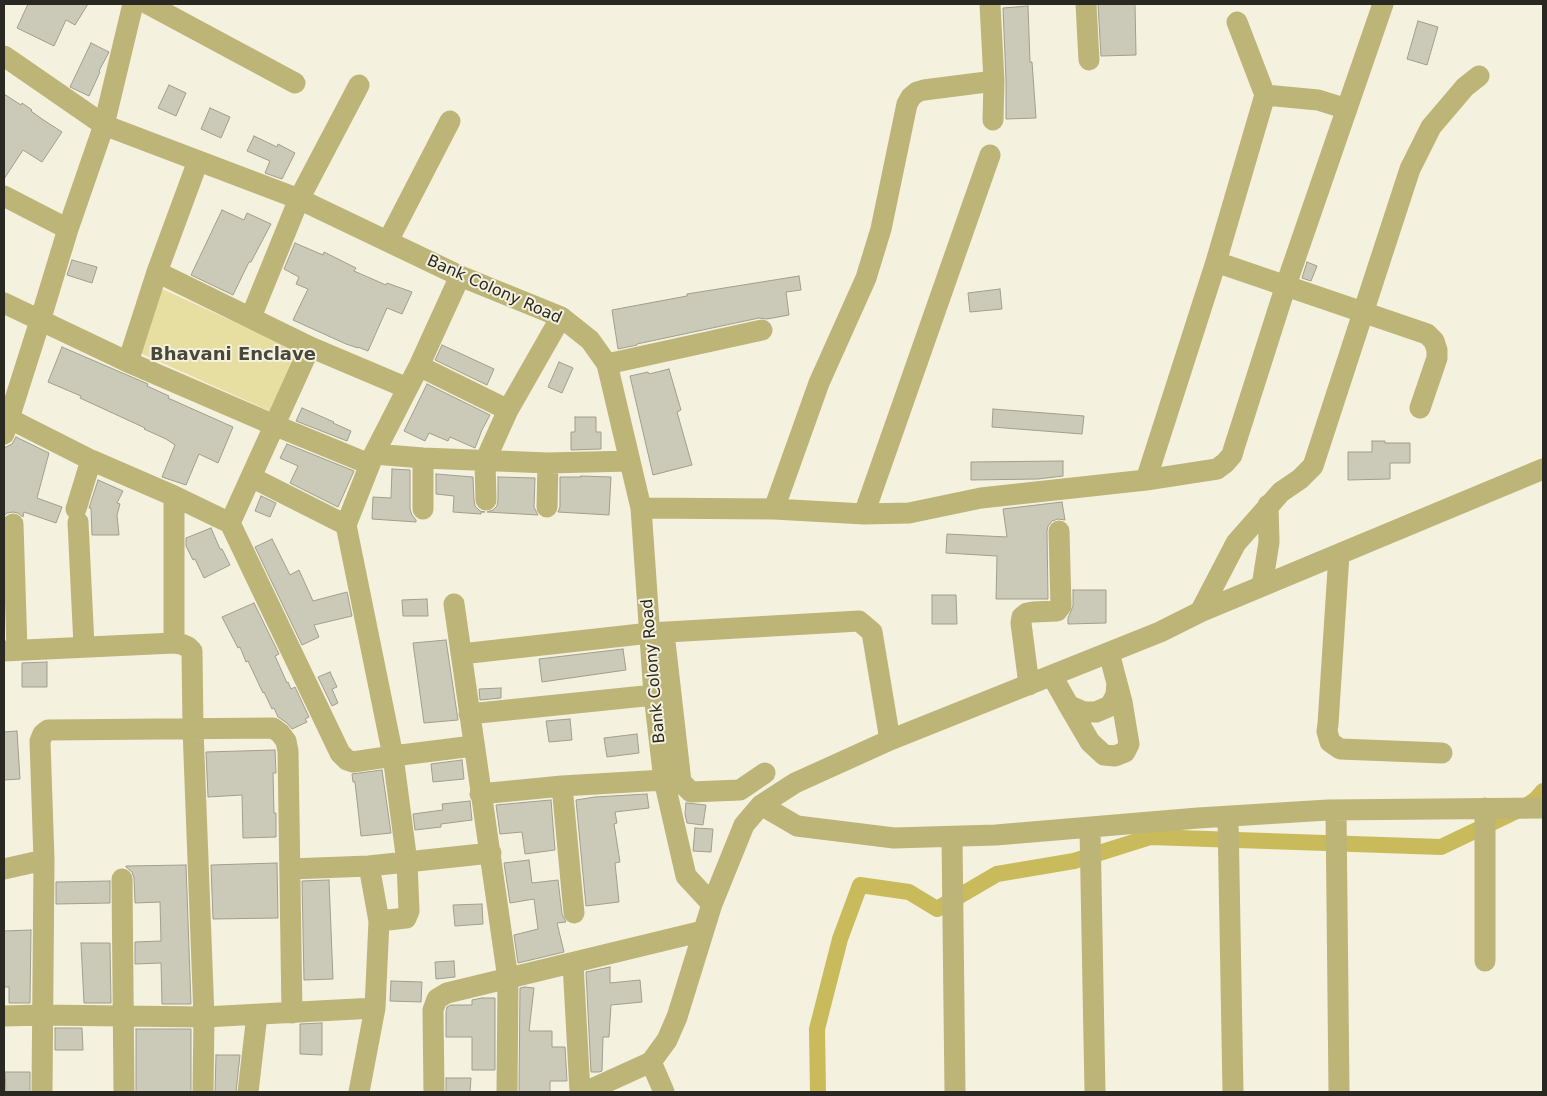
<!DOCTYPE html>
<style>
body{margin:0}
#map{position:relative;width:1547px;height:1096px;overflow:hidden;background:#f4f1df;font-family:"DejaVu Sans",sans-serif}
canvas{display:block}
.frame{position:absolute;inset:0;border:5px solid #292821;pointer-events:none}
</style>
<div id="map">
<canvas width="1547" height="1096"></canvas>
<div class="frame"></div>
</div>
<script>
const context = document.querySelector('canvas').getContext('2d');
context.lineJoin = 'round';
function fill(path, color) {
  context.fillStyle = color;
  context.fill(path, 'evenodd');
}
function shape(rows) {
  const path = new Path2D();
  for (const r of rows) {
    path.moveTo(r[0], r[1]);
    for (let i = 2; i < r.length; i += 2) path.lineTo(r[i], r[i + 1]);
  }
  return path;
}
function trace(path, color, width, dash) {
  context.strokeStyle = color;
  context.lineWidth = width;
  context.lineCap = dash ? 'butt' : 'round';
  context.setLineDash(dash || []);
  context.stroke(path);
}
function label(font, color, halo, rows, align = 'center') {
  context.font = font + ' "DejaVu Sans",sans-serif';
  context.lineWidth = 4;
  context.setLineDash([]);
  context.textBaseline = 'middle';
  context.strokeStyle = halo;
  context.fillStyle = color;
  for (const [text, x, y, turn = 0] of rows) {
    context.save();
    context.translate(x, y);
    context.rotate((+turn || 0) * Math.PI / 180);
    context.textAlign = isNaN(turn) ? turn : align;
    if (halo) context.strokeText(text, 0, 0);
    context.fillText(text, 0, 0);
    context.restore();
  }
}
fill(shape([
 [160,288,298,351,272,412,140,353]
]), '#e7dea1');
trace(shape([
 [818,1092,817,1029,840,939,860,885,909,892,937,909,997,874,1074,861,1150,837,1441,847,1523,808,1535,800,1543,791]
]), '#c9bb5c', 16);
const building = shape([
 [28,4,88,4,75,25,66,20,54,46,17,28,28,4],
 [1098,4,1135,4,1136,55,1101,56,1098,4],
 [1028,6,1030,62,1032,62,1036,118,1006,119,1006,80,1003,8,1028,6],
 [1418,21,1438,27,1427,65,1407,59,1418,21],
 [91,43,109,52,99,71,100,72,89,96,70,87,91,43],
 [169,85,186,93,176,116,158,108,169,85],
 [4,94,21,105,22,103,32,110,31,111,42,119,62,132,42,162,23,150,4,179,4,94],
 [210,108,230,117,221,138,201,129,210,108],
 [254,136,277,147,278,144,295,153,282,179,265,173,270,161,247,151,254,136],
 [222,210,244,220,247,213,271,224,251,262,249,262,233,295,191,275,222,210],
 [295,243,323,255,324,252,356,268,354,271,386,285,387,283,412,292,402,314,387,308,368,351,358,347,358,348,346,344,293,320,308,289,296,284,299,277,284,269,295,243],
 [72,260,97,267,92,283,67,275,72,260],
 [1307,262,1317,266,1311,281,1302,278,1307,262],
 [799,276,801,290,786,292,789,315,767,319,759,318,637,344,637,345,618,349,612,310,687,296,687,294,799,276],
 [1000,289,1002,309,970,312,968,293,1000,289],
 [442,345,494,369,487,385,435,360,442,345],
 [62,347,148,384,147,386,169,396,168,398,233,427,218,463,199,454,186,485,162,477,175,445,166,439,144,429,145,428,80,398,81,396,48,382,62,347],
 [559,362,573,368,562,393,548,387,559,362],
 [669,369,681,410,677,412,692,465,653,475,630,376,648,372,649,374,669,369],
 [427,384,490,415,482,430,475,448,450,437,448,441,429,433,425,441,404,431,427,384],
 [302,408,334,422,333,423,351,431,347,441,296,421,302,408],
 [993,409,1084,416,1082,434,992,427,993,409],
 [575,417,596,417,596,432,601,432,601,449,571,450,571,432,575,432,575,417],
 [16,437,49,453,37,498,62,507,56,523,24,512,23,517,18,513,13,512,7,513,4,516,4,448,12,444,16,437],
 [1372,441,1385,441,1385,443,1410,443,1410,463,1390,463,1390,479,1348,480,1348,452,1372,452,1372,441],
 [287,444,354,471,338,507,290,483,298,466,280,458,287,444],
 [1063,461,1063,476,1038,479,971,480,971,462,1063,461],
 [392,469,410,470,410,509,412,515,416,520,416,522,372,519,373,497,391,498,392,469],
 [436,474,473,477,474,500,475,506,480,511,485,512,481,512,481,514,453,512,454,496,436,494,436,474],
 [581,476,611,477,609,515,558,512,560,507,560,477,581,477,581,476],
 [498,477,535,478,534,507,538,515,487,512,493,510,497,506,498,500,498,477],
 [98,480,123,491,117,503,120,504,117,515,119,535,92,535,91,508,89,508,98,480],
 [261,496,276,503,270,517,255,511,261,496],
 [1062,502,1065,520,1058,519,1052,521,1048,526,1047,531,1048,599,996,599,997,556,946,553,947,534,1007,537,1003,509,1062,502],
 [211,528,220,549,222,549,230,565,204,578,195,559,193,560,186,546,186,538,211,528],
 [272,539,290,575,299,570,313,601,347,592,352,616,314,625,319,637,302,645,255,547,272,539],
 [1073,590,1106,590,1106,623,1068,624,1068,618,1073,606,1073,590],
 [932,595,956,595,957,624,932,624,932,595],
 [427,599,428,616,403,616,402,600,427,599],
 [254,603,279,654,275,656,287,683,288,682,291,689,295,687,309,717,305,719,307,722,292,729,287,723,278,717,274,708,272,709,264,692,263,693,248,661,246,662,240,647,238,648,222,617,254,603],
 [446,640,458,720,424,723,413,643,446,640],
 [623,649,626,670,542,682,539,659,623,649],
 [47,662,47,687,22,687,22,663,47,662],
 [330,672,337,687,332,689,338,703,332,706,318,677,330,672],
 [501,688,501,698,480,700,479,689,501,688],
 [570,719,572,740,549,742,546,721,570,719],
 [17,731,20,779,4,780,4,732,17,731],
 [637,734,639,753,607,757,604,738,637,734],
 [275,750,276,773,273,773,274,813,276,813,276,837,243,838,242,795,208,797,206,752,275,750],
 [462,760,464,779,433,782,431,764,462,760],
 [382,770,391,833,361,836,355,782,353,782,352,774,382,770],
 [647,794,649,808,615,812,617,823,614,824,620,862,615,863,619,902,586,906,576,800,595,797,647,794],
 [551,800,555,850,525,854,522,832,500,834,496,805,551,800],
 [470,801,472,820,441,824,441,827,415,830,413,814,443,810,442,804,470,801],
 [686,803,706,805,703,825,687,823,685,814,686,803],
 [695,828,713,829,711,852,693,851,695,828],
 [529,860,532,883,558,880,562,914,566,922,557,923,564,952,518,963,514,935,538,929,534,899,510,903,504,863,529,860],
 [277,863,278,918,213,919,211,865,277,863],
 [186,865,191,1004,162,1004,161,963,135,964,135,942,161,941,160,902,135,903,134,878,132,872,126,867,126,866,186,865],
 [329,880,333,979,304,980,302,881,329,880],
 [110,881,110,903,56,904,56,882,110,881],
 [482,904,483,924,455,926,453,905,482,904],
 [31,930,30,1003,9,1003,9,987,4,987,4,931,31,930],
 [81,943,110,943,111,1003,84,1003,81,943],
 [454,961,455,977,436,979,435,962,454,961],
 [610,967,610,983,640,980,642,1002,611,1005,609,1037,603,1037,602,1071,599,1072,591,1072,586,972,610,967],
 [391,981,422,982,421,1002,390,1001,391,981],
 [525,987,534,988,529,1031,552,1031,552,1047,565,1047,567,1081,550,1081,550,1092,519,1092,520,988,525,987],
 [482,998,495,998,495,1070,472,1070,472,1037,446,1037,446,1012,447,1007,451,1005,472,1005,472,1000,482,998],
 [322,1023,322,1055,300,1054,300,1024,322,1023],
 [55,1028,82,1028,83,1050,55,1050,55,1028],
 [136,1029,191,1029,191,1092,136,1092,136,1029],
 [216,1055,240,1055,236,1092,215,1092,216,1055],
 [5,1072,30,1072,30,1092,6,1092,5,1072],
 [446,1078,471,1078,470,1092,446,1092,446,1078]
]);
fill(building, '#cbc9b7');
trace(building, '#a09e8d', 1);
trace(shape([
 [148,4,295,83],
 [1086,4,1089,60],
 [4,56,104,125,299,199,460,276,561,317,590,340,607,364,641,508,654,695,664,780,686,876,712,904],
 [1265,95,1318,100,1347,109],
 [993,120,994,81],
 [4,196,68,229],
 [388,241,450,121],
 [1216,262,1427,334,1434,341,1437,350,1437,358,1420,408],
 [157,272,310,347,407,388],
 [4,303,128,362,274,425,369,464],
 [251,317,299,199,359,85],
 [128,362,157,272,198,161],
 [607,364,762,330],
 [419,366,508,410],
 [10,419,91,460,174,496,230,523,340,753,347,760,353,762,393,756,346,525,374,454,419,366,460,276],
 [4,434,40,321,68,229,104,125,133,4],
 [374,454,423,458,548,463,630,461],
 [423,458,423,509],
 [251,477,346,525],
 [1146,480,1216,262,1265,95,1237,22],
 [174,496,174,643],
 [486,500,485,461,508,410,561,317],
 [547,507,548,463],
 [641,508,774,509,864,514,909,513,981,498,1146,480,1217,469,1225,463,1232,455,1234,448,1286,285,1383,4],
 [76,509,91,460],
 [774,509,819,383,866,278,881,229,907,104,911,97,917,92,924,90,994,81,990,4],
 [864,514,990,155],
 [78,522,84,646],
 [230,523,310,347],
 [13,524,17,650],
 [1339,554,1328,724,1327,731,1330,742,1340,749,1442,753],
 [1262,586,1269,542,1268,505],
 [454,604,508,979,507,1092],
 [1200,612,1236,543,1281,492,1300,479,1313,466,1410,169,1431,127,1465,87,1479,76],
 [664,633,681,782,691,792,740,790,765,773],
 [4,651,174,643,181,644,188,647,192,651,193,729,204,1017,203,1092],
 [461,654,650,633,859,621,872,632,890,740],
 [1052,676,1073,713,1090,742,1104,755,1115,756,1125,752,1129,744,1122,702,1109,653],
 [1029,685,1021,623,1022,617,1027,613,1033,612,1057,611,1061,606,1059,531],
 [1068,705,1084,712,1096,712,1110,706,1116,695,1117,682],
 [469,714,654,695],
 [562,786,574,913],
 [480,794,562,786,664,780],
 [761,805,797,826,894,838,996,835,1198,818,1328,810,1543,808],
 [1485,808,1485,961],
 [1336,810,1339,1092],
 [1228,817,1233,1092],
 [1090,828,1095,1092],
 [952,837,955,1092],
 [44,860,40,741,43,734,48,730,273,728,280,733,286,741,288,751,292,1013],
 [369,866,491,853],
 [4,869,44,860,42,1092],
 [122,879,124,1092],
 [379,921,406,918,409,911,407,862,393,756,473,746],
 [573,963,580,1092],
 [4,1016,42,1015,204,1017,375,1008,379,921,369,866,290,869],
 [651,1062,664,1092],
 [248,1092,257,1015],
 [359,1092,375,1008],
 [434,1092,433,1010,437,999,447,993,703,931],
 [585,1092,651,1062,667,1040,677,1017,712,904,744,825,761,805,795,783,890,740,1160,632,1200,612,1543,469]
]), '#bdb478', 21);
label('16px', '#292821', '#f4f1df', [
 ["Bank Colony Road",494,290,24],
 ["Bank Colony Road",654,671,-95]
]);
label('bold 18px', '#494739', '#f4f1df', [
 ["Bhavani Enclave",233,355]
]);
</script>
